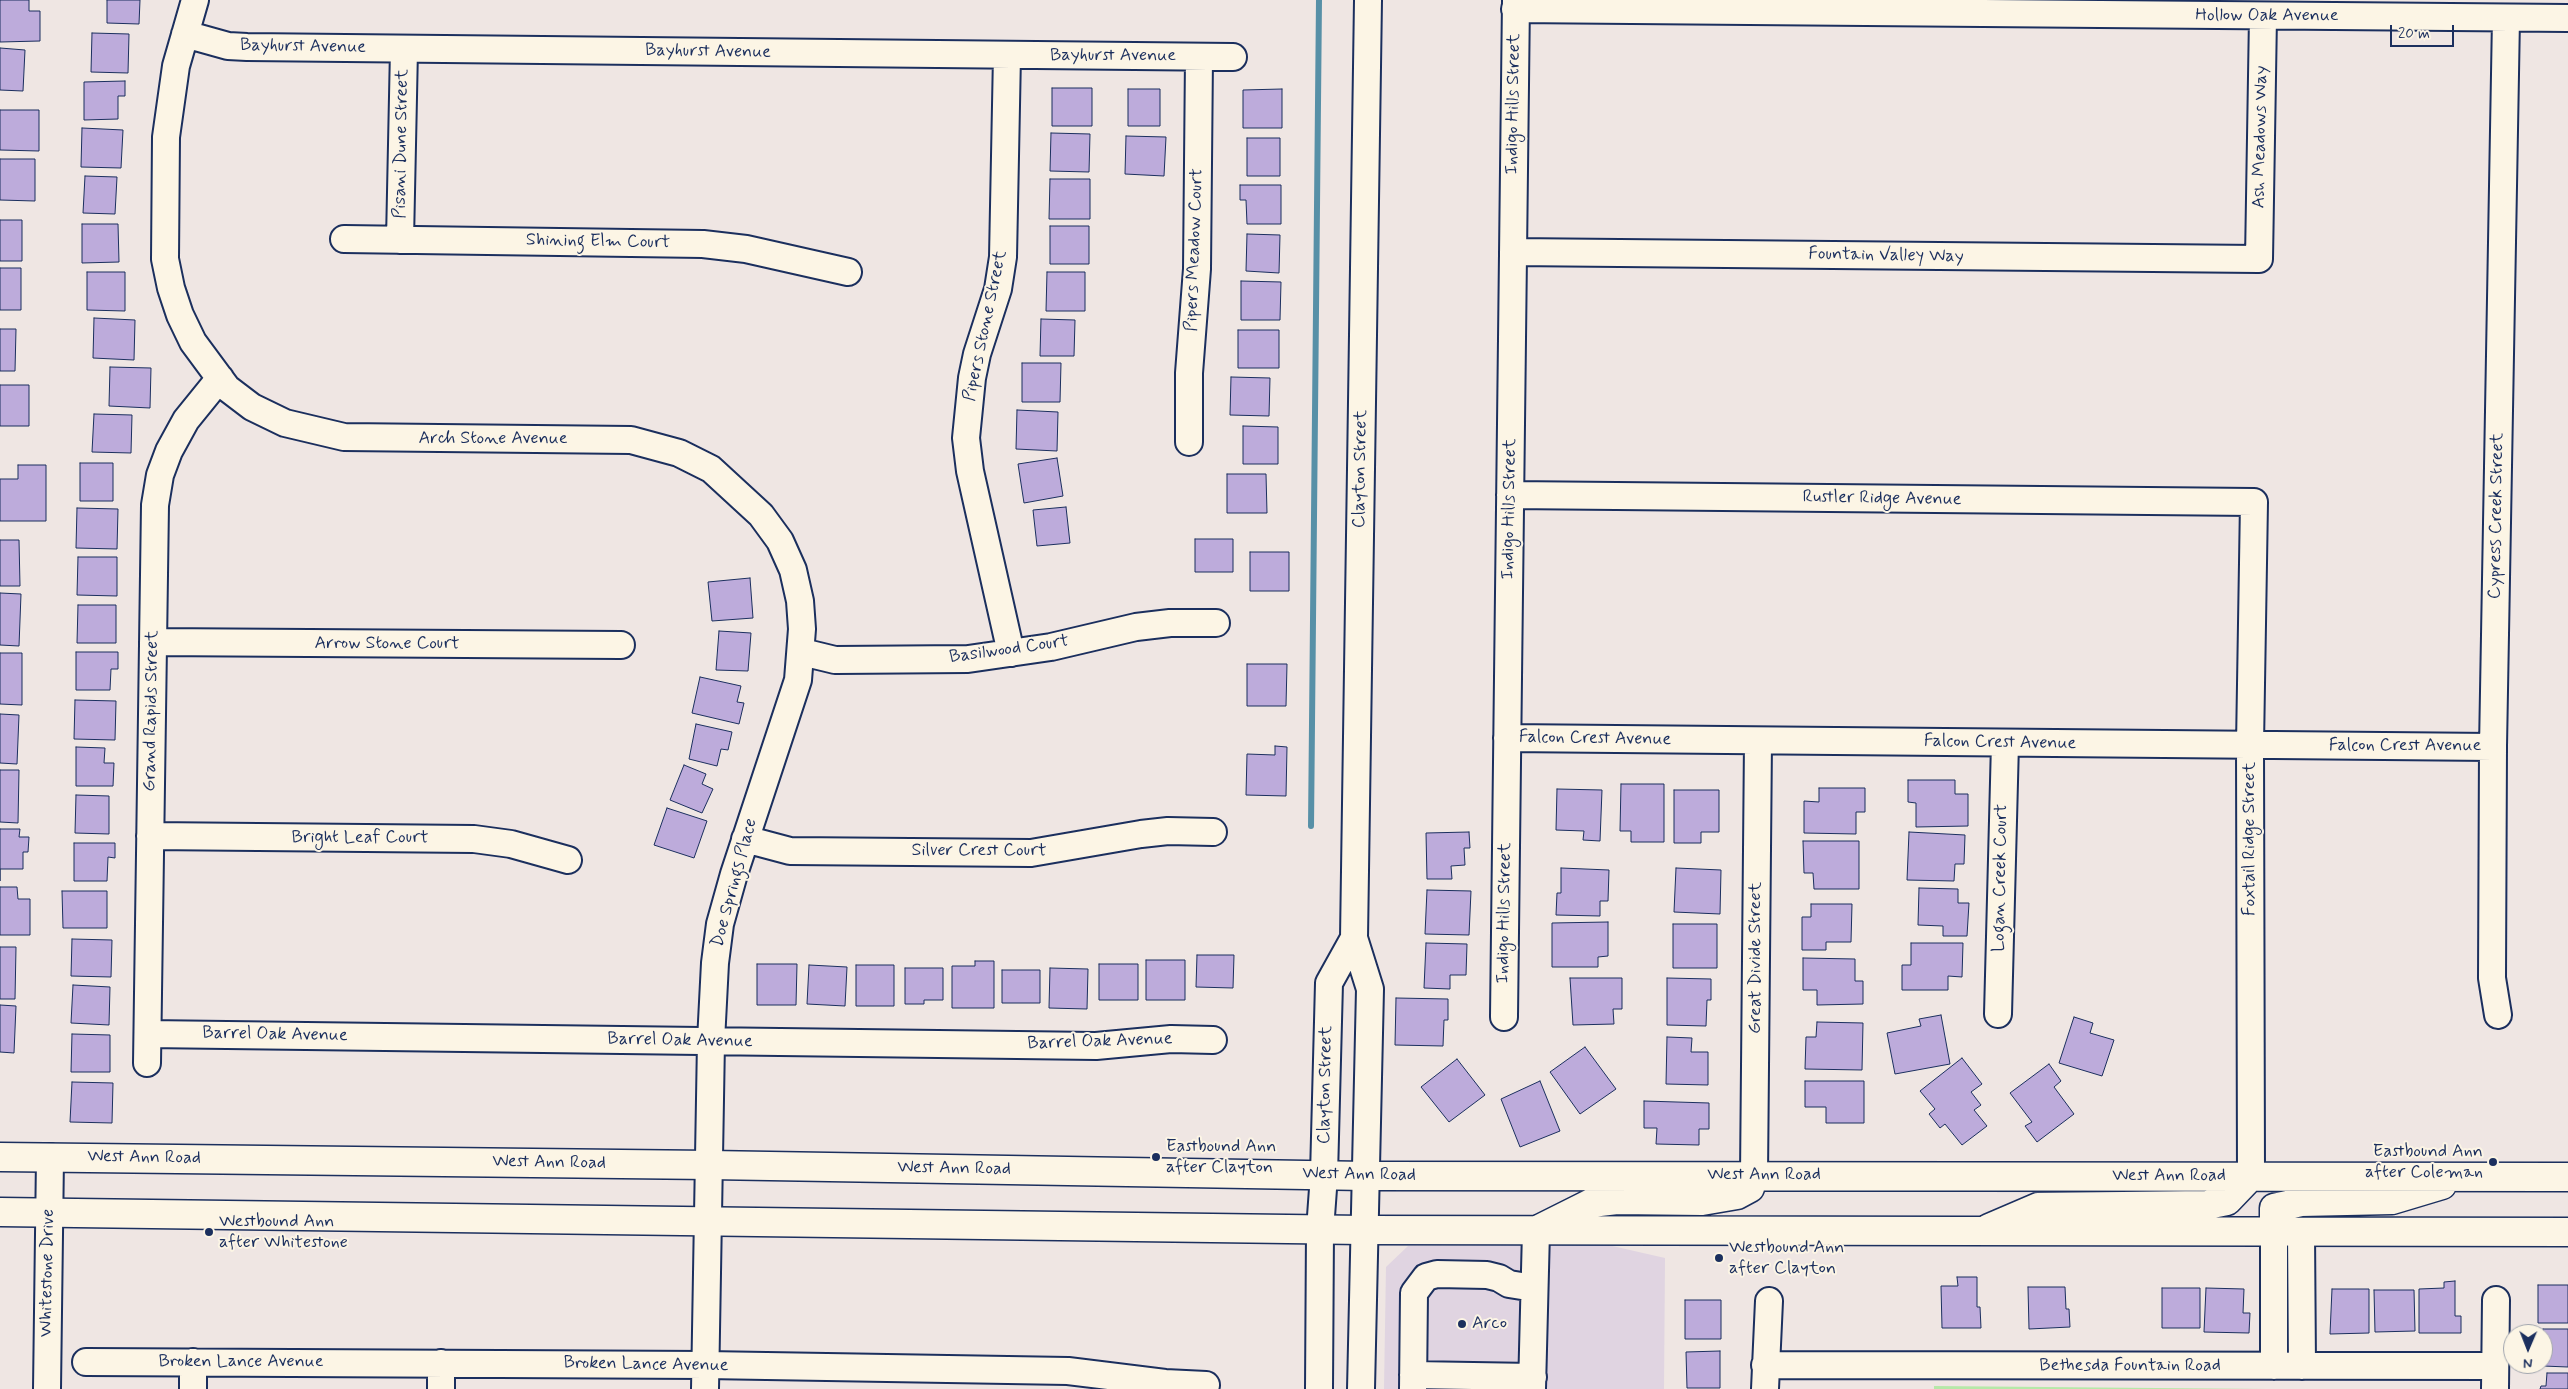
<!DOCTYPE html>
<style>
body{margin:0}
#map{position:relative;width:2568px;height:1389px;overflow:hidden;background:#efe6e3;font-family:Mynerve,sans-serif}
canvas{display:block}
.north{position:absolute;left:2503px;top:1324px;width:50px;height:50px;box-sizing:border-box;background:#fcf5e5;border:1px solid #a2a6af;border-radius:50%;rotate:181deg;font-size:14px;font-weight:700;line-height:20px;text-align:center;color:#1b2f5e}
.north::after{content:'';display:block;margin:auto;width:18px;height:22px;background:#1b2f5e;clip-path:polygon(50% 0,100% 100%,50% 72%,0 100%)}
.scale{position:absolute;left:2390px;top:25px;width:64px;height:22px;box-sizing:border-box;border:2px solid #1b2f5e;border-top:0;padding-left:6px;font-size:15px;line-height:18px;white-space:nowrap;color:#1b2f5e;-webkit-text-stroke:4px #fcf5e5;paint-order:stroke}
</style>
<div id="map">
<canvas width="2568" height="1389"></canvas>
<div class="north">N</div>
<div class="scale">20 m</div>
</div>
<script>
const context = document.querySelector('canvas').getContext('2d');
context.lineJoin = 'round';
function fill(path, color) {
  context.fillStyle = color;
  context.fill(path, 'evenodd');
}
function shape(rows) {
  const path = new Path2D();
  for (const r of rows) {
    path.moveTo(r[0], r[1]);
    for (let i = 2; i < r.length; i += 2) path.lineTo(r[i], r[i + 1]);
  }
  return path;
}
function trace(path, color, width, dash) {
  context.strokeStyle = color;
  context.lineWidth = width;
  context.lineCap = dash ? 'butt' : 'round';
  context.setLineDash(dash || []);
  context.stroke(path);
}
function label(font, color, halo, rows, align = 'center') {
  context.font = font + ' Mynerve,sans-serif';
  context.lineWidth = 4;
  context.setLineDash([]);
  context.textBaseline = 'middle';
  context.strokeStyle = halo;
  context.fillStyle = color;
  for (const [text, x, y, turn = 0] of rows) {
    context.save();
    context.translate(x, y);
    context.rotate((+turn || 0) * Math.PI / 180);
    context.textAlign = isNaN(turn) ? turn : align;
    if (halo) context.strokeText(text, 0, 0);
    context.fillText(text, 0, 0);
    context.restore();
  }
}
fill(shape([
 [1608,1245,1665,1258,1664,1389,1384,1389,1386,1267,1408,1246]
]), '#e0d4e1');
fill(shape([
 [1934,1386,2267,1389,1934,1389]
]), '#b6e8a8');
trace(shape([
 [1311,826,1319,0]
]), '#5790a7', 6);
const building = shape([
 [0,0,29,0,29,11,40,11,40,41,0,42,0,0],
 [107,0,140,0,139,24,107,23,107,0],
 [92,33,129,34,128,73,91,72,92,33],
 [0,48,25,50,23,91,0,90,0,48],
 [125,81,125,96,118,96,118,119,84,120,84,82,125,81],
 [1052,88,1092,88,1092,126,1052,126,1052,88],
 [1128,89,1160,89,1160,126,1128,126,1128,89],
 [1282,89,1282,128,1243,128,1243,90,1282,89],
 [0,110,39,110,39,151,0,150,0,110],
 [82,128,123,130,121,168,81,167,82,128],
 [1051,133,1090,134,1089,172,1050,171,1051,133],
 [1126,136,1166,137,1164,176,1125,174,1126,136],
 [1247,138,1280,138,1280,176,1247,176,1247,138],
 [0,159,35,159,35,201,0,200,0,159],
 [85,176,117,177,115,214,83,213,85,176],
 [1050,179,1090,179,1090,219,1049,219,1050,179],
 [1240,185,1281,185,1281,224,1247,224,1246,200,1240,200,1240,185],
 [0,220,22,220,22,261,0,261,0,220],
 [82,224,118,224,119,262,82,263,82,224],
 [1050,226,1089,226,1089,264,1050,264,1050,226],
 [1247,234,1280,235,1279,273,1246,271,1247,234],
 [0,268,21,268,21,310,0,310,0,268],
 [87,272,125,272,125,311,87,310,87,272],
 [1047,272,1085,272,1085,311,1046,311,1047,272],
 [1241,281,1281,282,1280,320,1241,320,1241,281],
 [94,318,135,320,134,360,93,358,94,318],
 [1041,319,1075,320,1074,356,1040,356,1041,319],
 [0,329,16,329,15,371,0,371,0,329],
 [1238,330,1279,330,1279,368,1238,368,1238,330],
 [1022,363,1061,363,1060,402,1022,402,1022,363],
 [110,367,151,368,150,408,109,406,110,367],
 [1231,377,1270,378,1269,416,1230,415,1231,377],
 [0,385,29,385,29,426,0,426,0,385],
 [1017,410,1058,412,1057,451,1016,449,1017,410],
 [94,414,132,415,131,453,92,452,94,414],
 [1243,426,1278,427,1278,464,1243,464,1243,426],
 [1057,458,1063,496,1024,503,1018,464,1057,458],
 [80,463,113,463,113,501,80,501,80,463],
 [18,465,46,465,46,521,0,521,0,479,18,479,18,465],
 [1227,474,1266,474,1267,513,1227,513,1227,474],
 [1066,507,1070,543,1037,546,1033,510,1066,507],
 [77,508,118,509,117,549,76,548,77,508],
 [1195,539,1233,539,1233,572,1195,572,1195,539],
 [0,540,19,540,20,586,0,586,0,540],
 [1250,552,1289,552,1289,591,1250,591,1250,552],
 [78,557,117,557,117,596,77,595,78,557],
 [750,578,753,618,712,621,708,582,750,578],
 [0,593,21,594,19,646,0,645,0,593],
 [78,605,116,605,116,643,77,643,78,605],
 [719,631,751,633,748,671,716,670,719,631],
 [76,652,118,652,118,669,111,669,110,690,76,690,76,652],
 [0,653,22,653,22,705,0,704,0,653],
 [1247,664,1287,664,1286,706,1247,706,1247,664],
 [700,677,741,686,737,702,744,703,739,724,692,713,700,677],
 [75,700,116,701,115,740,74,739,75,700],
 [0,714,19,715,17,764,0,763,0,714],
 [696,724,732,732,728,750,721,749,717,766,689,759,696,724],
 [1275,746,1287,747,1286,796,1246,795,1247,754,1275,755,1275,746],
 [76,747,105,748,104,763,114,763,113,786,76,786,76,747],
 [684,765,706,774,702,784,713,789,702,813,670,800,684,765],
 [0,770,19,770,18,823,0,822,0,770],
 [1908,780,1955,780,1955,794,1968,794,1968,826,1916,827,1916,803,1908,802,1908,780],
 [1621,784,1664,784,1664,842,1631,842,1631,831,1620,831,1621,784],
 [1819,788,1865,788,1865,812,1856,812,1856,834,1804,833,1804,801,1819,802,1819,788],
 [1557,789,1602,790,1600,841,1583,840,1584,831,1556,830,1557,789],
 [1674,790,1719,790,1719,832,1701,832,1701,843,1674,843,1674,790],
 [76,795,109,796,109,834,75,833,76,795],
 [667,808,707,821,694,858,654,845,667,808],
 [0,829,20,829,19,837,29,837,28,852,23,852,23,869,0,869,0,881,0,829],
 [1469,832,1470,848,1464,848,1465,865,1451,866,1452,879,1427,879,1426,833,1469,832],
 [1909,832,1965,835,1964,864,1955,864,1954,881,1907,880,1909,832],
 [1803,841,1859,841,1859,889,1814,889,1813,873,1804,873,1803,841],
 [74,843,115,843,115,858,108,857,107,881,74,881,74,843],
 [1561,868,1609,870,1608,901,1600,901,1600,916,1556,915,1557,893,1561,893,1561,868],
 [1676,868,1721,870,1720,914,1674,912,1676,868],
 [0,887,17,887,18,899,30,899,30,935,0,935,0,887],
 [1919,888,1958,889,1958,903,1969,903,1967,936,1943,936,1943,926,1918,925,1919,888],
 [1427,890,1471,891,1469,935,1425,934,1427,890],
 [62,891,107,891,107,928,63,928,62,891],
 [1811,904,1852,904,1851,942,1826,942,1826,950,1802,950,1802,917,1811,917,1811,904],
 [1608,922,1608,956,1598,957,1598,967,1552,967,1552,923,1608,922],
 [1673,924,1717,924,1717,968,1673,968,1673,924],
 [72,939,112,940,111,977,71,976,72,939],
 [1426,943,1467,944,1466,975,1450,975,1450,989,1424,988,1426,943],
 [1911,943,1963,943,1962,977,1948,976,1948,990,1902,990,1902,965,1911,965,1911,943],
 [0,947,16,947,15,999,0,999,0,947],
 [1197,955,1234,955,1233,988,1196,987,1197,955],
 [1803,958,1855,959,1855,981,1863,981,1863,1004,1817,1005,1817,990,1803,990,1803,958],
 [1146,960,1185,960,1185,1000,1146,1000,1146,960],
 [975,961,994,961,994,1008,952,1008,952,966,975,966,975,961],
 [757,964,797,964,796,1005,757,1005,757,964],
 [1099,964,1138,964,1138,1000,1099,1000,1099,964],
 [809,965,847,967,845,1006,807,1004,809,965],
 [856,965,894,965,894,1006,856,1006,856,965],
 [905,968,943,968,943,1000,924,1000,924,1004,905,1004,905,968],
 [1050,968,1088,969,1087,1009,1049,1008,1050,968],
 [1002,970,1040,970,1040,1003,1002,1003,1002,970],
 [1570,978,1622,978,1622,1009,1613,1009,1614,1024,1573,1025,1570,978],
 [1667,978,1711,979,1711,1000,1707,1000,1706,1026,1667,1025,1667,978],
 [73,985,110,987,109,1025,71,1023,73,985],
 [1396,998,1448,999,1448,1020,1444,1020,1443,1046,1395,1045,1396,998],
 [0,1005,16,1006,14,1053,0,1052,0,1005],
 [1941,1015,1950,1064,1895,1074,1887,1033,1921,1026,1919,1019,1941,1015],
 [2074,1017,2093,1023,2090,1033,2114,1040,2102,1076,2059,1063,2074,1017],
 [1817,1022,1863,1023,1862,1070,1805,1069,1806,1037,1816,1037,1817,1022],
 [72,1034,110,1035,110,1072,71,1072,72,1034],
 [1667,1037,1692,1038,1691,1052,1708,1052,1708,1085,1666,1084,1667,1037],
 [1585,1047,1616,1089,1580,1114,1550,1072,1585,1047],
 [1962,1058,1982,1084,1971,1092,1981,1105,1974,1110,1987,1126,1962,1145,1945,1124,1940,1128,1929,1114,1935,1109,1920,1091,1962,1058],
 [1457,1059,1485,1095,1449,1122,1421,1087,1457,1059],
 [2049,1064,2061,1081,2054,1087,2074,1114,2037,1142,2025,1126,2032,1122,2010,1093,2049,1064],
 [1540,1081,1560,1131,1520,1147,1501,1099,1540,1081],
 [1805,1081,1864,1081,1864,1123,1826,1123,1826,1107,1805,1107,1805,1081],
 [72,1082,113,1083,112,1123,70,1122,72,1082],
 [1644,1101,1709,1103,1709,1129,1699,1129,1699,1145,1656,1144,1657,1128,1644,1128,1644,1101],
 [1957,1277,1977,1277,1977,1307,1980,1307,1981,1328,1942,1328,1941,1286,1958,1286,1957,1277],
 [2455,1281,2455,1316,2461,1316,2461,1333,2419,1333,2419,1289,2444,1288,2444,1282,2455,1281],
 [2538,1285,2568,1285,2568,1323,2538,1323,2538,1285],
 [2028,1287,2065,1287,2066,1309,2069,1309,2070,1327,2029,1329,2028,1287],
 [2162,1288,2200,1288,2200,1328,2162,1328,2162,1288],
 [2206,1288,2244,1289,2243,1313,2250,1313,2249,1333,2204,1332,2206,1288],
 [2332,1289,2369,1289,2369,1333,2330,1334,2332,1289],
 [2374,1290,2414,1290,2415,1331,2375,1332,2374,1290],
 [1685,1300,1721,1300,1721,1339,1685,1339,1685,1300],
 [2543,1329,2568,1329,2568,1367,2543,1366,2543,1329],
 [1720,1351,1720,1388,1687,1388,1686,1352,1720,1351],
 [2547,1373,2568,1373,2568,1389,2540,1389,2541,1386,2546,1386,2547,1373]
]);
fill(building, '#bdabdb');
trace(building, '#1b2f5e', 1);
const minor = shape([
 [195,0,176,66,166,137,165,259,171,288,180,315,193,342,227,388,252,407,285,423,344,437,631,440,679,453,711,469,761,515,780,541,793,570,800,601,802,629,798,680,734,874,720,924,715,963,711,1041,705,1389],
 [1515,9,2568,18],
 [185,34,228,46,247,47,1233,57],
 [1007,55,1003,257,998,289,977,354,972,378,966,438,970,471,1011,653],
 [344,239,703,244,746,249,848,272],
 [400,240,404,49],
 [1513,252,2259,259,2263,16],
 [1189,442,1189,373,1197,269,1199,57],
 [1510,495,2254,502,2250,745,2251,1176],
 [153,642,621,645],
 [802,652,835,660,968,659,1051,647,1136,627,1170,623,1216,623],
 [1507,738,2493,747],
 [150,836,474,839,511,844,568,860],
 [745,839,790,851,1031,853,1141,834,1168,831,1213,832],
 [1998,1014,2005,743],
 [2498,1015,2492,978,2493,747,2506,18],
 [1504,1017,1516,0],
 [148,1034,1096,1046,1171,1039,1213,1040],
 [147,1063,155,505,160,475,169,451,186,420,220,378],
 [1754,1175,1758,741],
 [2274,1232,2274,1366],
 [2301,1232,2302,1366],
 [86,1362,706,1365,1068,1371,1165,1383,1206,1385],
 [1765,1365,2495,1366],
 [1413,1375,1533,1377],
 [47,1389,50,1157],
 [193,1389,193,1362],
 [441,1389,441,1363],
 [1319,1389,1320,1230,1324,1175,1329,983,1354,938],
 [1361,1389,1370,989,1354,938,1368,0],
 [1413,1389,1414,1293,1426,1277,1437,1274,1487,1275,1499,1278,1509,1284,1534,1288],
 [1532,1389,1536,1231],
 [1765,1389,1769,1301],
 [2495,1389,2496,1300]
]);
const major = shape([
 [0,1157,710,1165,1366,1176,2568,1177],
 [0,1212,1363,1230,2568,1232],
 [1541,1228,1591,1203,1617,1200,1702,1201,1737,1195,1750,1188,1754,1175],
 [1989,1228,2038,1207,2207,1205,2227,1201,2251,1176],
 [2274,1232,2274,1208,2301,1202,2392,1200,2442,1185]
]);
trace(minor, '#1b2f5e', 30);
trace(major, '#1b2f5e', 31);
trace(minor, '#fcf5e5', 26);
trace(major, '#fcf5e5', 28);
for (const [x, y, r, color] of [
 [1156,1157,5,"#1b2f5e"],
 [2493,1162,5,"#1b2f5e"],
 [209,1232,5,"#1b2f5e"],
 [1719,1258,5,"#1b2f5e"],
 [1462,1324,5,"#1b2f5e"]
]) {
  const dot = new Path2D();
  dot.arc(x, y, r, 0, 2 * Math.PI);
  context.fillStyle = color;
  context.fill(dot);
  trace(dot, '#fcf5e5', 2);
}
label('18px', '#1b2f5e', '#fcf5e5', [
 ["Hollow Oak Avenue",2267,16],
 ["Bayhurst Avenue",303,47,1],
 ["Bayhurst Avenue",708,52,1],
 ["Bayhurst Avenue",1113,56],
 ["Indigo Hills Street",1514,104,-89],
 ["Ash Meadows Way",2261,137,-89],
 ["Pisani Dune Street",402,144,-89],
 ["Shining Elm Court",598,242,1],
 ["Pipers Meadow Court",1195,250,-88],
 ["Fountain Valley Way",1886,256,1],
 ["Pipers Stone Street",986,326,-78],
 ["Arch Stone Avenue",493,439],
 ["Clayton Street",1361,469,-89],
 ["Rustler Ridge Avenue",1882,499,1],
 ["Indigo Hills Street",1510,509,-89],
 ["Cypress Creek Street",2497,516,-89],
 ["Arrow Stone Court",387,644],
 ["Basilwood Court",1009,650,-8],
 ["Grand Rapids Street",152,711,-89],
 ["Falcon Crest Avenue",1595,739,1],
 ["Falcon Crest Avenue",2000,743,1],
 ["Falcon Crest Avenue",2405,746],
 ["Bright Leaf Court",360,838],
 ["Foxtail Ridge Street",2250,839,-90],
 ["Silver Crest Court",979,851],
 ["Logan Creek Court",2001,878,-89],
 ["Doe Springs Place",735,883,-75],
 ["Indigo Hills Street",1505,913,-89],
 ["Great Divide Street",1756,958,-90],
 ["Barrel Oak Avenue",275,1035,1],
 ["Barrel Oak Avenue",680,1041,1],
 ["Barrel Oak Avenue",1100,1042,-2],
 ["Clayton Street",1326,1085,-89],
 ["West Ann Road",144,1158,1],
 ["West Ann Road",549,1163,1],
 ["West Ann Road",954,1169,1],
 ["West Ann Road",1359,1175,1],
 ["West Ann Road",1764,1175],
 ["West Ann Road",2169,1176],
 ["Whitestone Drive",48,1273,-89],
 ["Broken Lance Avenue",241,1362],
 ["Broken Lance Avenue",646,1365,1],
 ["Bethesda Fountain Road",2130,1366]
]);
label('18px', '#1b2f5e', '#fcf5e5', [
 ["Eastbound Ann",1166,1147],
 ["after Clayton",1166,1168],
 ["Eastbound Ann",2483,1152,"right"],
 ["after Coleman",2483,1173,"right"],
 ["Westbound Ann",219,1222],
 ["after Whitestone",219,1243],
 ["Westbound Ann",1729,1248],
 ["after Clayton",1729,1269],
 ["Arco",1472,1324]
], 'left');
</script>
